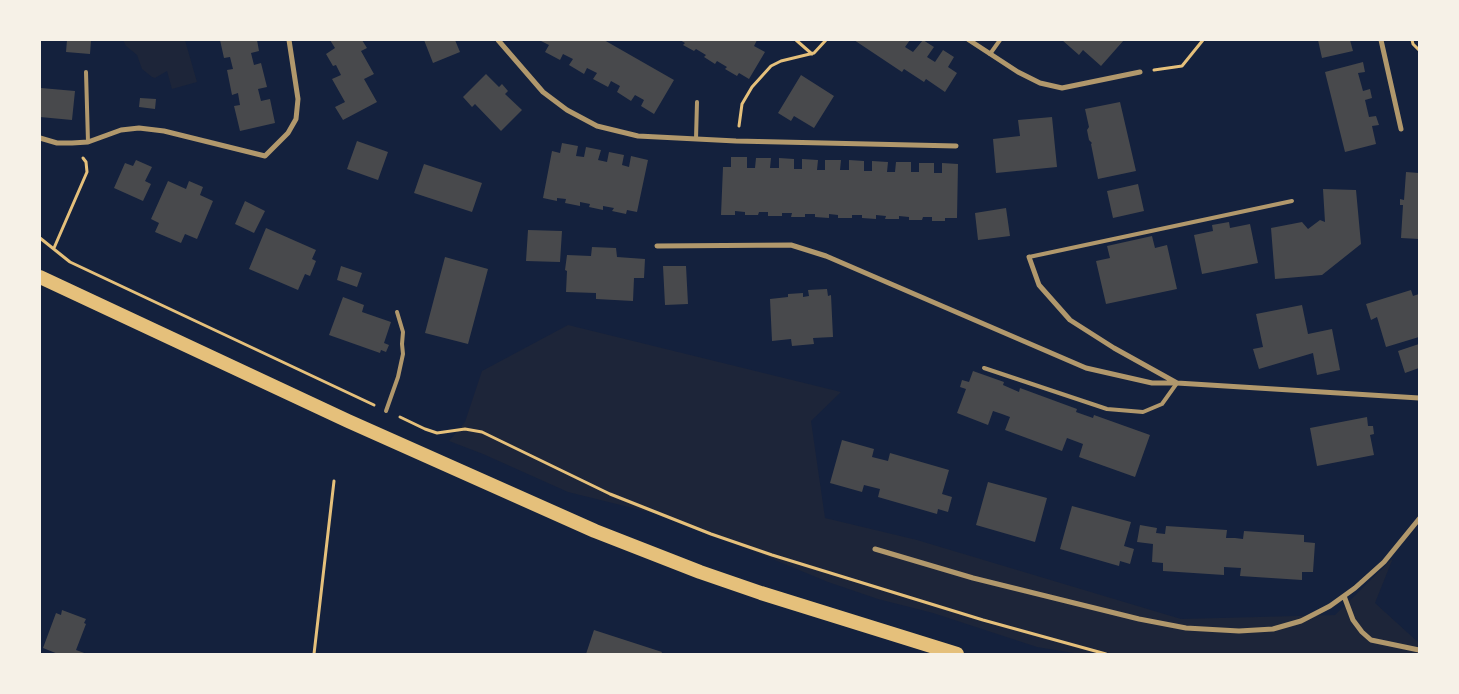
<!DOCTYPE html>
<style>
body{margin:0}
#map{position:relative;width:1459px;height:694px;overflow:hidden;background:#14213d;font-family:Cabin,sans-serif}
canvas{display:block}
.frame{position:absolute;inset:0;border:41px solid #f6f1e7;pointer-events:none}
</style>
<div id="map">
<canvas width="1459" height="694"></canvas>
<div class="frame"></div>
</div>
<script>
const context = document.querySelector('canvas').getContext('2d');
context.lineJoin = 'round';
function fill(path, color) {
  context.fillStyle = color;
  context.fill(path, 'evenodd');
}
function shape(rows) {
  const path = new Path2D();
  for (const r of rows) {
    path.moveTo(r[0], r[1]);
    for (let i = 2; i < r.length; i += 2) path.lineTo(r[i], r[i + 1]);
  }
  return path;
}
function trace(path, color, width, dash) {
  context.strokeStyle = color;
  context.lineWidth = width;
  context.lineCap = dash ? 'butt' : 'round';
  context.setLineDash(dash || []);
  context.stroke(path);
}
fill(shape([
 [123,40,185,40,197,82,172,89,167,71,155,78,152,77,142,69,137,55,126,46],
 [568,325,841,392,811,421,825,518,917,540,1181,619,1335,615,1393,558,1375,603,1419,643,1419,654,1080,654,1037,647,933,613,878,599,828,582,673,518,568,492,483,454,449,441,465,422,482,371]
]), '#1d2539');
fill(shape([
 [67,40,91,40,90,54,66,52],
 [220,40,257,40,259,51,251,53,254,65,261,63,267,87,258,89,261,101,270,99,275,123,240,131,234,106,240,105,238,93,232,95,227,70,233,69,230,57,224,58],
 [330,40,362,40,367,48,361,51,374,74,364,79,377,102,343,120,335,107,345,102,332,79,341,75,336,65,333,66,326,54,335,48],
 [424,40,455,40,460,52,433,63],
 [539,40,604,40,674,80,654,114,641,106,644,100,635,95,631,101,617,92,620,86,611,81,608,87,593,79,597,73,587,68,584,74,569,65,573,59,563,54,560,60,545,52,549,45],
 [680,40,757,40,754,46,765,52,749,79,739,73,737,76,725,69,727,67,717,61,715,64,704,57,706,55,696,49,694,51,683,45,685,43],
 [854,40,910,40,905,47,913,52,923,40,934,47,927,57,935,62,943,50,954,57,948,67,957,73,945,92,926,79,924,82,904,69,902,72],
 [1062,40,1124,40,1101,66,1083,50,1079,55],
 [1318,40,1350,40,1353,51,1322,58],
 [1363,62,1365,72,1358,73,1363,91,1370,89,1372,98,1365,100,1369,117,1376,116,1379,125,1372,126,1376,144,1345,152,1325,72],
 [486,74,499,87,502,84,508,91,505,94,522,110,501,131,475,104,472,107,463,97],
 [801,75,834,96,814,128,794,116,791,121,778,113],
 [41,88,75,91,72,120,40,117],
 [140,98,156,99,155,109,139,107],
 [1120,102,1136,171,1098,179,1091,144,1092,143,1089,140,1087,130,1089,127,1085,109],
 [1052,117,1057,167,996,173,993,139,1020,136,1018,120],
 [357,141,388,152,378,180,347,169],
 [562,143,578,146,576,156,584,157,586,147,601,150,598,160,607,162,609,152,624,155,622,165,629,167,631,156,648,160,637,212,627,210,626,214,612,211,614,208,603,206,603,210,589,207,590,204,580,202,580,206,565,203,566,199,557,198,557,201,543,198,552,151,560,153],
 [731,157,747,157,747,168,755,168,756,158,771,158,770,168,779,168,779,158,794,159,794,169,802,169,802,159,818,160,817,170,825,170,825,160,841,160,840,170,849,170,849,160,864,161,864,171,872,171,872,161,888,162,887,172,895,172,896,162,911,162,911,172,919,172,919,163,934,163,934,173,942,173,942,163,958,164,957,218,945,218,945,221,932,221,932,217,923,217,922,220,909,220,909,217,899,216,899,219,885,219,886,216,876,215,876,219,862,218,862,215,852,215,852,218,838,218,838,215,829,214,829,218,815,217,815,214,805,214,805,217,791,217,792,213,782,213,782,216,768,216,768,212,759,212,758,215,745,215,745,212,735,211,735,215,721,215,723,167,731,167],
 [136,160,152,167,145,181,151,184,143,201,114,188,125,163,133,166],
 [424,164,482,183,472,212,414,193],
 [1406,172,1419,173,1419,239,1401,238,1403,205,1400,205,1400,199,1404,200],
 [168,181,186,189,189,181,203,187,200,195,213,201,197,239,185,234,181,243,155,232,159,223,151,219],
 [1138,184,1144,211,1113,218,1107,191],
 [1323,189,1356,190,1361,244,1322,275,1275,279,1271,228,1302,222,1308,229,1320,220,1325,222],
 [245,201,265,211,254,233,235,224],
 [1006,208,1010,236,978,240,975,213],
 [1229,222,1230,228,1250,224,1258,263,1202,274,1194,235,1213,231,1212,225],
 [266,228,316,250,312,259,316,261,310,276,305,274,298,290,249,269],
 [528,230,562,231,560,262,526,261],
 [1152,236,1155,248,1167,245,1177,289,1106,304,1096,261,1110,258,1107,246],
 [592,247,616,248,617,257,645,259,644,278,634,278,633,301,596,299,596,293,566,292,567,271,565,270,567,255,591,256],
 [445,257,488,269,468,344,425,333],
 [341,266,362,273,357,287,337,280],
 [663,266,686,266,688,304,665,305],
 [827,289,828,296,831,295,833,337,813,338,814,344,792,346,791,339,772,341,770,299,788,297,788,294,803,293,803,297,809,296,808,290],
 [1411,290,1413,296,1419,294,1419,337,1386,347,1377,317,1371,320,1366,304],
 [343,297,364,305,362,312,391,322,384,343,389,345,386,352,381,350,380,353,329,335],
 [1302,305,1308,334,1332,329,1340,370,1317,375,1313,353,1259,369,1253,349,1263,347,1256,314],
 [1419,344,1419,368,1405,373,1398,351],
 [973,371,1004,382,1003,385,1019,392,1020,388,1077,409,1076,412,1093,418,1094,415,1150,435,1135,477,1079,457,1083,444,1067,438,1062,451,1005,430,1010,417,1002,414,993,411,988,425,957,413,966,389,960,387,962,380,969,382],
 [1367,417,1368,426,1373,426,1374,434,1370,435,1374,455,1317,466,1310,428],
 [842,440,874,449,872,457,888,461,890,453,949,470,942,494,952,497,948,512,938,509,937,514,878,497,880,489,864,485,862,492,830,483],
 [988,482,1047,498,1035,542,976,525],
 [1072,506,1131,522,1124,546,1134,549,1130,564,1120,561,1119,566,1060,549],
 [1140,525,1157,528,1156,533,1165,534,1166,526,1227,530,1226,538,1235,538,1243,539,1244,531,1304,535,1304,542,1315,543,1313,572,1302,572,1302,580,1240,576,1241,568,1224,567,1224,575,1163,571,1163,563,1152,562,1153,544,1137,542],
 [62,610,86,619,84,623,86,624,76,650,87,654,58,654,43,648,56,613,61,615],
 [594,630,662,652,661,654,586,654]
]), '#48494c');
trace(shape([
 [796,40,812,54],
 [1412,40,1413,44,1419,50],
 [1154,70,1182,66,1203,40],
 [739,126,742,104,752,87,771,66,781,61,814,53,826,40],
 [40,238,70,262,374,405],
 [54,248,87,172,86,162,83,158],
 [400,417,425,429,437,433,465,429,482,432,610,494,711,534,772,555,983,620,1106,654],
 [314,654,334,481]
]), '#e5c07b', 3);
trace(shape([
 [990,54,1000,40],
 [86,72,88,142],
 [696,139,697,102],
 [1029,257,1292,201],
 [984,368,1107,409,1143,412,1162,404,1177,383],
 [386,411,398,377,403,354,402,344,403,332,397,312]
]), '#b1986c', 4);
trace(shape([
 [498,40,543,92,567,110,597,126,638,136,736,141,956,146],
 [969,40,1018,72,1040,83,1062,88,1140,72],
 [1381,40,1401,129],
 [40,138,57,143,72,143,88,142,121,130,139,128,164,131,265,156,288,133,296,119,298,99,289,40],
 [657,246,791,245,826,256,1086,368,1152,383,1177,383],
 [1029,257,1039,285,1070,320,1114,348,1177,383,1419,398],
 [875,549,973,578,1139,619,1186,628,1239,631,1273,629,1301,621,1330,606,1355,588,1384,562,1419,519],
 [1344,596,1353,620,1362,632,1371,640,1419,650]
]), '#b1986c', 5);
trace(shape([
 [40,277,348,421,595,531,700,572,761,593,957,654]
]), '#e5c07b', 14);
</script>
